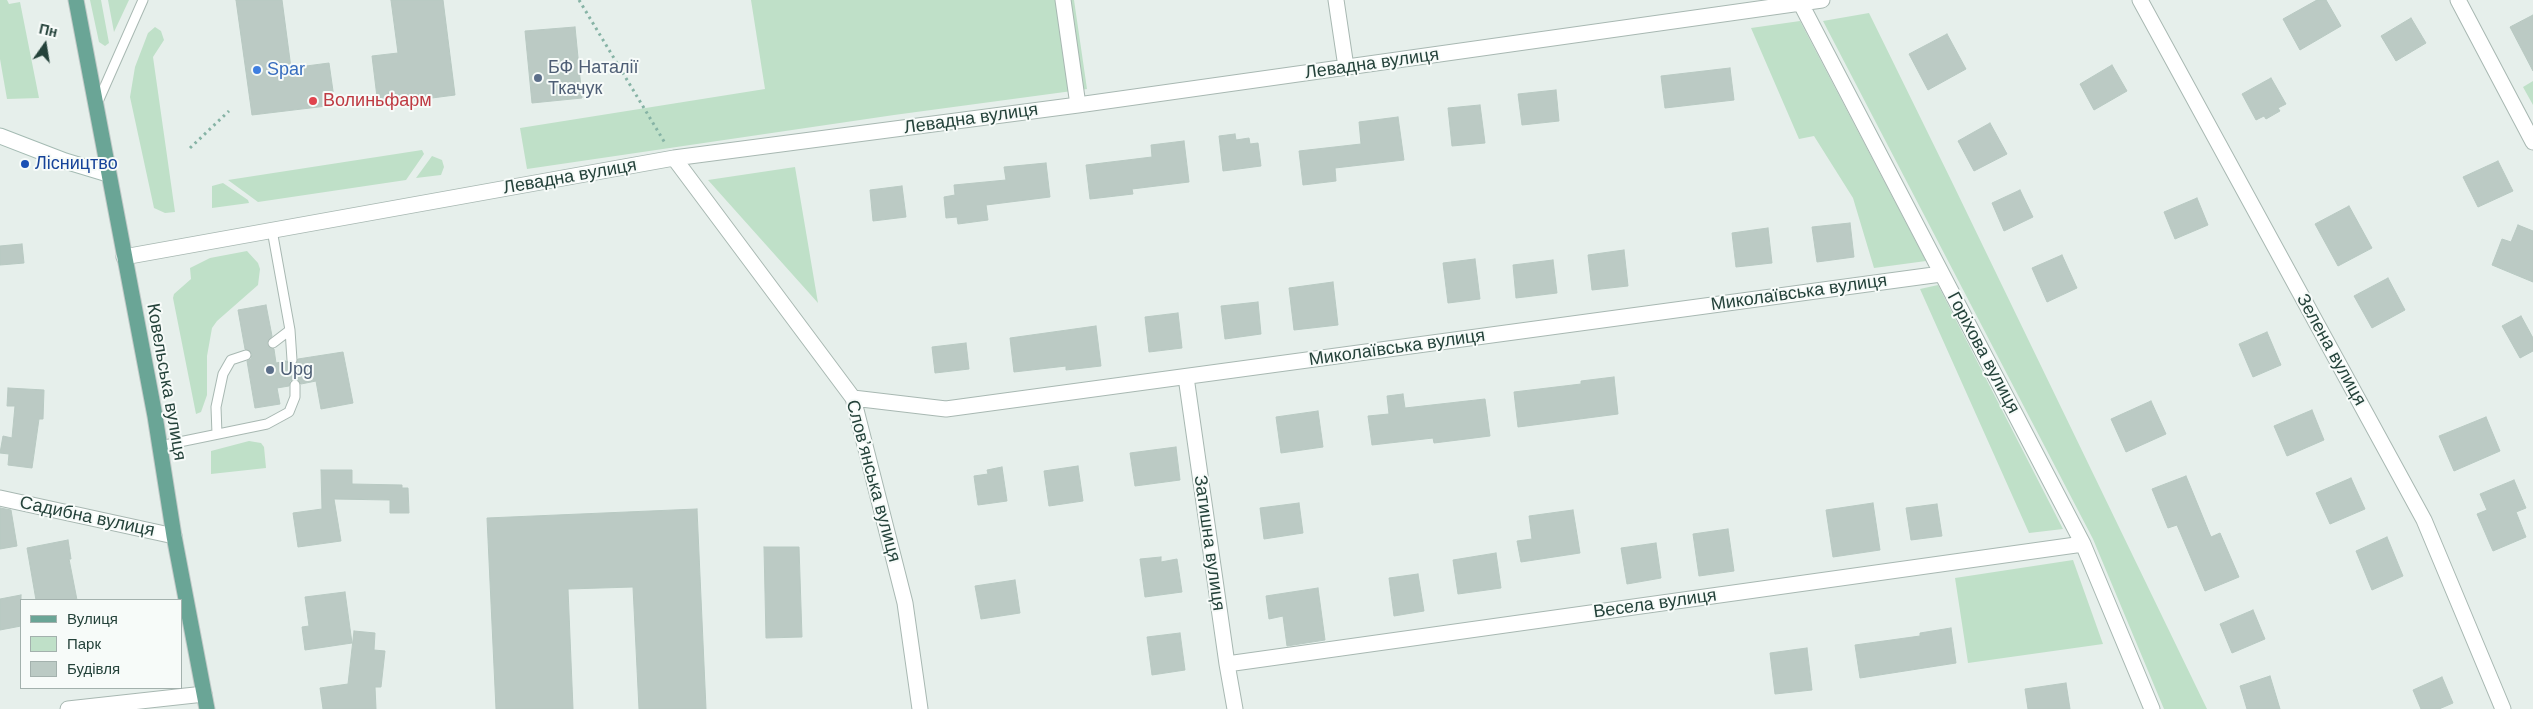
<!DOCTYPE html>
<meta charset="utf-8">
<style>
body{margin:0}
#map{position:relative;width:2533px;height:709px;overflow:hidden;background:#e6efeb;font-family:Arial,sans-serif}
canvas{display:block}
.legend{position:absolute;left:20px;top:599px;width:162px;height:90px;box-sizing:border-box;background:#f7fbf9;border:1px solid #a3b1ad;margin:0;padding:6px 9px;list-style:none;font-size:15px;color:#24423a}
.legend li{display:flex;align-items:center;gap:10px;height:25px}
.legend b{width:25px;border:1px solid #a3b1ad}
.north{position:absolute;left:20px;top:20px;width:50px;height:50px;-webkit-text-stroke:4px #f7fbf9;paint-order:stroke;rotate:13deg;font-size:14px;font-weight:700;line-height:20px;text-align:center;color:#24423a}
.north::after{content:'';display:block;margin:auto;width:18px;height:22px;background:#24423a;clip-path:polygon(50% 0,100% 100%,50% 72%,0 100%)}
</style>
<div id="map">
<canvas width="2533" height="709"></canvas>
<ul class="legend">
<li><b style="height:6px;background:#6aa596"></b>Вулиця</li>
<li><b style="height:14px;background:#bfe0c8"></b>Парк</li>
<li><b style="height:14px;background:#bbcac4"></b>Будівля</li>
</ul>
<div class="north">Пн</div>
</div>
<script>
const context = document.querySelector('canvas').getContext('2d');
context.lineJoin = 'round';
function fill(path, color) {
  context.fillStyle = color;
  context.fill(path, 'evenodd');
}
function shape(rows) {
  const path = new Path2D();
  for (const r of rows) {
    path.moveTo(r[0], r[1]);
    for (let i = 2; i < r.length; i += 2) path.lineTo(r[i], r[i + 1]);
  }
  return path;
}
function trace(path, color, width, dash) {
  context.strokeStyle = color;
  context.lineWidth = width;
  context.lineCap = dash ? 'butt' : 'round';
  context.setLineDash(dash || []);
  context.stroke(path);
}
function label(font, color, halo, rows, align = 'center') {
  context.font = font + ' Arial,sans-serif';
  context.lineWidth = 4;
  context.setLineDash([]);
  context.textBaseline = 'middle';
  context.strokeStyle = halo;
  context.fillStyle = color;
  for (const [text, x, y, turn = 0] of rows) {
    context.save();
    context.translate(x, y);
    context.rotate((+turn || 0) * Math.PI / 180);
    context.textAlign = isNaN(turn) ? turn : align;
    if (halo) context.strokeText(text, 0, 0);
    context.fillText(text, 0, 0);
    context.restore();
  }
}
fill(shape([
 [0,0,7,0,9,4,20,2,39,98,7,99,0,59],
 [90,0,101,0,109,43,105,46,99,42],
 [108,0,129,0,114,32],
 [751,0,1074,0,1087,89,894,115,527,169,520,128,765,89],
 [1869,13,1952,182,2207,709,2164,709,2093,539,1823,21],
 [1800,21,1926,261,1874,268,1853,198,1814,136,1799,139,1751,28],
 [155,27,161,31,164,40,153,57,175,212,165,213,154,208,130,97,135,67,148,33],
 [2533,81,2533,105,2523,87],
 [422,150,424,154,406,180,258,202,228,180],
 [432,156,442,160,444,167,441,175,416,178],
 [795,167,818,303,708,180],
 [223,183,248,200,249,203,212,208,212,186],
 [247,251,258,263,260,269,258,285,217,321,212,328,207,356,207,395,201,412,196,414,173,298,174,294,191,279,190,268,210,258],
 [1938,285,2063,529,2029,533,1920,289],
 [249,441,261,443,264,447,266,468,211,474,211,451],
 [2073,560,2103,644,1968,663,1955,578]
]), '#bfe0c8');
const building = shape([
 [236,0,282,0,291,68,329,63,335,105,252,115,236,0],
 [391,0,443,0,455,95,378,105,372,56,398,53,391,0],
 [2317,0,2326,0,2341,26,2300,50,2283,19,2317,0],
 [2533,15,2533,71,2510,27,2533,15],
 [2411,18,2426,43,2396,61,2381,36,2411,18],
 [575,27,582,98,532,103,525,31,575,27],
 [1947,34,1966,69,1928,90,1909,54,1947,34],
 [2112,65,2127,91,2094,110,2080,84,2112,65],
 [1730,68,1734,100,1665,108,1661,76,1730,68],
 [2271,78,2286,104,2278,108,2280,111,2266,119,2264,116,2256,120,2242,94,2271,78],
 [1556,90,1559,121,1522,125,1518,94,1556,90],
 [1480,105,1485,143,1452,146,1448,108,1480,105],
 [1398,117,1404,160,1335,168,1336,181,1303,185,1299,151,1361,144,1359,122,1398,117],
 [1990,123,2007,154,1974,171,1958,141,1990,123],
 [1235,134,1236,140,1249,138,1250,144,1258,143,1261,166,1223,171,1219,136,1235,134],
 [1184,141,1189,182,1132,189,1133,194,1090,199,1086,165,1152,157,1151,145,1184,141],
 [2498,161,2513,191,2478,207,2463,177,2498,161],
 [1046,163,1050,197,986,205,988,220,958,224,957,217,946,218,944,197,955,195,954,185,1006,180,1004,167,1046,163],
 [902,186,906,217,873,221,870,190,902,186],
 [2020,190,2033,217,2004,231,1992,203,2020,190],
 [2197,198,2208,225,2175,239,2164,212,2197,198],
 [2349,206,2372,248,2338,266,2315,224,2349,206],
 [1850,223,1854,257,1817,262,1812,227,1850,223],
 [2518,225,2533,231,2533,282,2492,265,2502,239,2511,242,2518,225],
 [1768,228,1772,263,1736,267,1732,233,1768,228],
 [22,244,24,263,0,265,0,246,22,244],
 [1624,250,1628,286,1592,290,1588,255,1624,250],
 [2062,255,2077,288,2047,302,2032,268,2062,255],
 [1475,259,1480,299,1448,303,1443,263,1475,259],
 [1553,260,1557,293,1516,298,1513,265,1553,260],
 [2388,278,2405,310,2372,328,2354,296,2388,278],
 [1333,282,1338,325,1294,330,1289,288,1333,282],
 [1258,302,1261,334,1225,339,1221,306,1258,302],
 [266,305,272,336,267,344,274,349,276,363,286,361,293,366,298,359,343,352,353,403,321,409,316,381,301,384,295,379,290,381,289,386,277,388,280,404,255,408,247,361,251,359,252,354,245,349,238,310,266,305],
 [1178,313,1182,348,1149,352,1145,317,1178,313],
 [2521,316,2533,338,2533,351,2520,358,2502,326,2521,316],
 [1096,326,1101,366,1066,370,1066,366,1014,372,1010,338,1096,326],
 [2267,332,2281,365,2253,377,2239,344,2267,332],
 [966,343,969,369,935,373,932,347,966,343],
 [1614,377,1618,414,1518,427,1514,392,1581,384,1581,381,1614,377],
 [8,388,44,390,43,419,39,419,32,468,8,465,9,454,0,453,3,436,12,438,15,406,7,406,8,388],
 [1403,394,1405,408,1485,399,1490,436,1434,443,1433,438,1372,445,1368,416,1389,414,1387,396,1403,394],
 [2151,401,2166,434,2126,452,2111,419,2151,401],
 [2312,410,2324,440,2287,456,2274,426,2312,410],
 [1318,411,1323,447,1281,453,1276,417,1318,411],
 [2486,417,2500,451,2454,471,2439,436,2486,417],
 [1176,447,1180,480,1135,486,1130,453,1176,447],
 [1078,466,1083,501,1049,506,1044,471,1078,466],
 [1002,467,1007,501,978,505,974,476,988,474,987,470,1002,467],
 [321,470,352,470,352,484,402,485,402,488,408,488,409,513,390,513,390,500,334,499,341,541,298,547,293,513,322,509,321,470],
 [2186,476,2211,537,2220,533,2239,577,2205,591,2177,525,2168,528,2152,489,2186,476],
 [2351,478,2365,509,2330,524,2316,493,2351,478],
 [2514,480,2526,508,2516,512,2526,537,2493,551,2477,514,2487,510,2480,494,2514,480],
 [1299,503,1303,533,1264,539,1260,508,1299,503],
 [1873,503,1880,550,1833,557,1826,510,1873,503],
 [1937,504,1942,536,1911,540,1906,508,1937,504],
 [0,508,11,510,17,546,0,549,0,508],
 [697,509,706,709,639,709,633,587,568,589,573,709,496,709,487,518,697,509],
 [1573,510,1580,553,1521,562,1517,541,1532,539,1529,516,1573,510],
 [1728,529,1734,571,1699,576,1693,534,1728,529],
 [2387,537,2403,576,2372,590,2356,551,2387,537],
 [68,540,71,559,69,559,77,600,36,600,27,548,68,540],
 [1656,543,1661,578,1627,584,1621,548,1656,543],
 [764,547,799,547,802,637,766,638,764,547],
 [1496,553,1501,588,1458,594,1453,560,1496,553],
 [1161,557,1161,562,1177,559,1182,592,1145,597,1140,559,1161,557],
 [1418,574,1424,611,1394,616,1389,578,1418,574],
 [1015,580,1020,613,981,619,975,586,1015,580],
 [1318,588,1325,640,1287,646,1283,616,1269,619,1266,596,1318,588],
 [345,592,352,643,305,650,302,627,309,626,305,597,345,592],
 [21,595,21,626,0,630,0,599,21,595],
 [2253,610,2265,639,2232,653,2220,624,2253,610],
 [1951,628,1956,663,1860,678,1855,645,1920,636,1920,633,1951,628],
 [354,631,375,633,374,650,385,651,381,687,375,687,376,709,323,709,320,688,348,684,354,631],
 [1180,633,1185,670,1152,675,1147,637,1180,633],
 [1807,648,1812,690,1775,694,1770,653,1807,648],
 [2270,676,2280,709,2247,709,2240,686,2270,676],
 [2442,677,2453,703,2439,709,2421,709,2413,690,2442,677],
 [2066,683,2070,709,2028,709,2025,689,2066,683]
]);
fill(building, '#bbcac4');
trace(building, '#b8c9c2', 1);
const lane = shape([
 [97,104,143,0],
 [272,230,290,330,292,360],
 [273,343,290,330],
 [217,434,216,407,223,374,231,360,246,355],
 [160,446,267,424,289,412,295,397,295,385]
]);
const street = shape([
 [1063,0,1078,105],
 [1336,0,1346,67],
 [2140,0,2424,520,2503,709],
 [2458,0,2533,142],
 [1801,4,2083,544,2152,709],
 [674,158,853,398,905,603,920,709],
 [124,257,674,158,1078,105,1822,0],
 [1186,377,1227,664,1235,709],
 [853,398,946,409,1941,274],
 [0,498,174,536],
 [1227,664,2083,544],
 [68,709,204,694]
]);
const secondary = shape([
 [0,136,65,161,108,174]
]);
const primary = shape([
 [76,0,155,416,174,536,207,709]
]);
trace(lane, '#a8b8b2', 11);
trace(street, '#a8b8b2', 17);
trace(secondary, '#a4bbb3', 17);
trace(primary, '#c2cac8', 17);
trace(shape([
 [579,0,665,143],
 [190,148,229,111]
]), '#86b3a5', 3, [2.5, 4]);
trace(lane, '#fff', 9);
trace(street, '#fff', 15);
trace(secondary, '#fff', 15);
trace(primary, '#6aa596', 15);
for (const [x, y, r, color] of [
 [257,70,5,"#3f7fe0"],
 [538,78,5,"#5c6f8a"],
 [313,101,5,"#e0444e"],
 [25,164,5,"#1a4fb4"],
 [270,370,5,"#5c6f8a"]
]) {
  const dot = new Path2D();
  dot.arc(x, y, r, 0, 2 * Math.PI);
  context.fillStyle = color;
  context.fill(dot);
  trace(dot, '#f7fbf9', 2);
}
label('18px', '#24423a', '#f7fbf9', [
 ["Левадна вулиця",1372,64,-8],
 ["Левадна вулиця",971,119,-8],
 ["Левадна вулиця",570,177,-10],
 ["Миколаївська вулиця",1799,293,-8],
 ["Миколаївська вулиця",1397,348,-8],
 ["Зелена вулиця",2331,350,61],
 ["Горіхова вулиця",1983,353,62],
 ["Ковельська вулиця",166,382,80],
 ["Словʼянська вулиця",873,481,75],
 ["Садибна вулиця",87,517,12],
 ["Затишна вулиця",1209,543,82],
 ["Весела вулиця",1655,604,-8]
]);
label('18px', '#4e5e75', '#f7fbf9', [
 ["БФ Наталії",548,68],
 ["Ткачук",548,89],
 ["Upg",280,370]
], 'left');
label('18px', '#366cbe', '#f7fbf9', [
 ["Spar",267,70]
], 'left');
label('18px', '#be3a42', '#f7fbf9', [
 ["Волиньфарм",323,101]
], 'left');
label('18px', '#164399', '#f7fbf9', [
 ["Лісництво",35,164]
], 'left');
</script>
